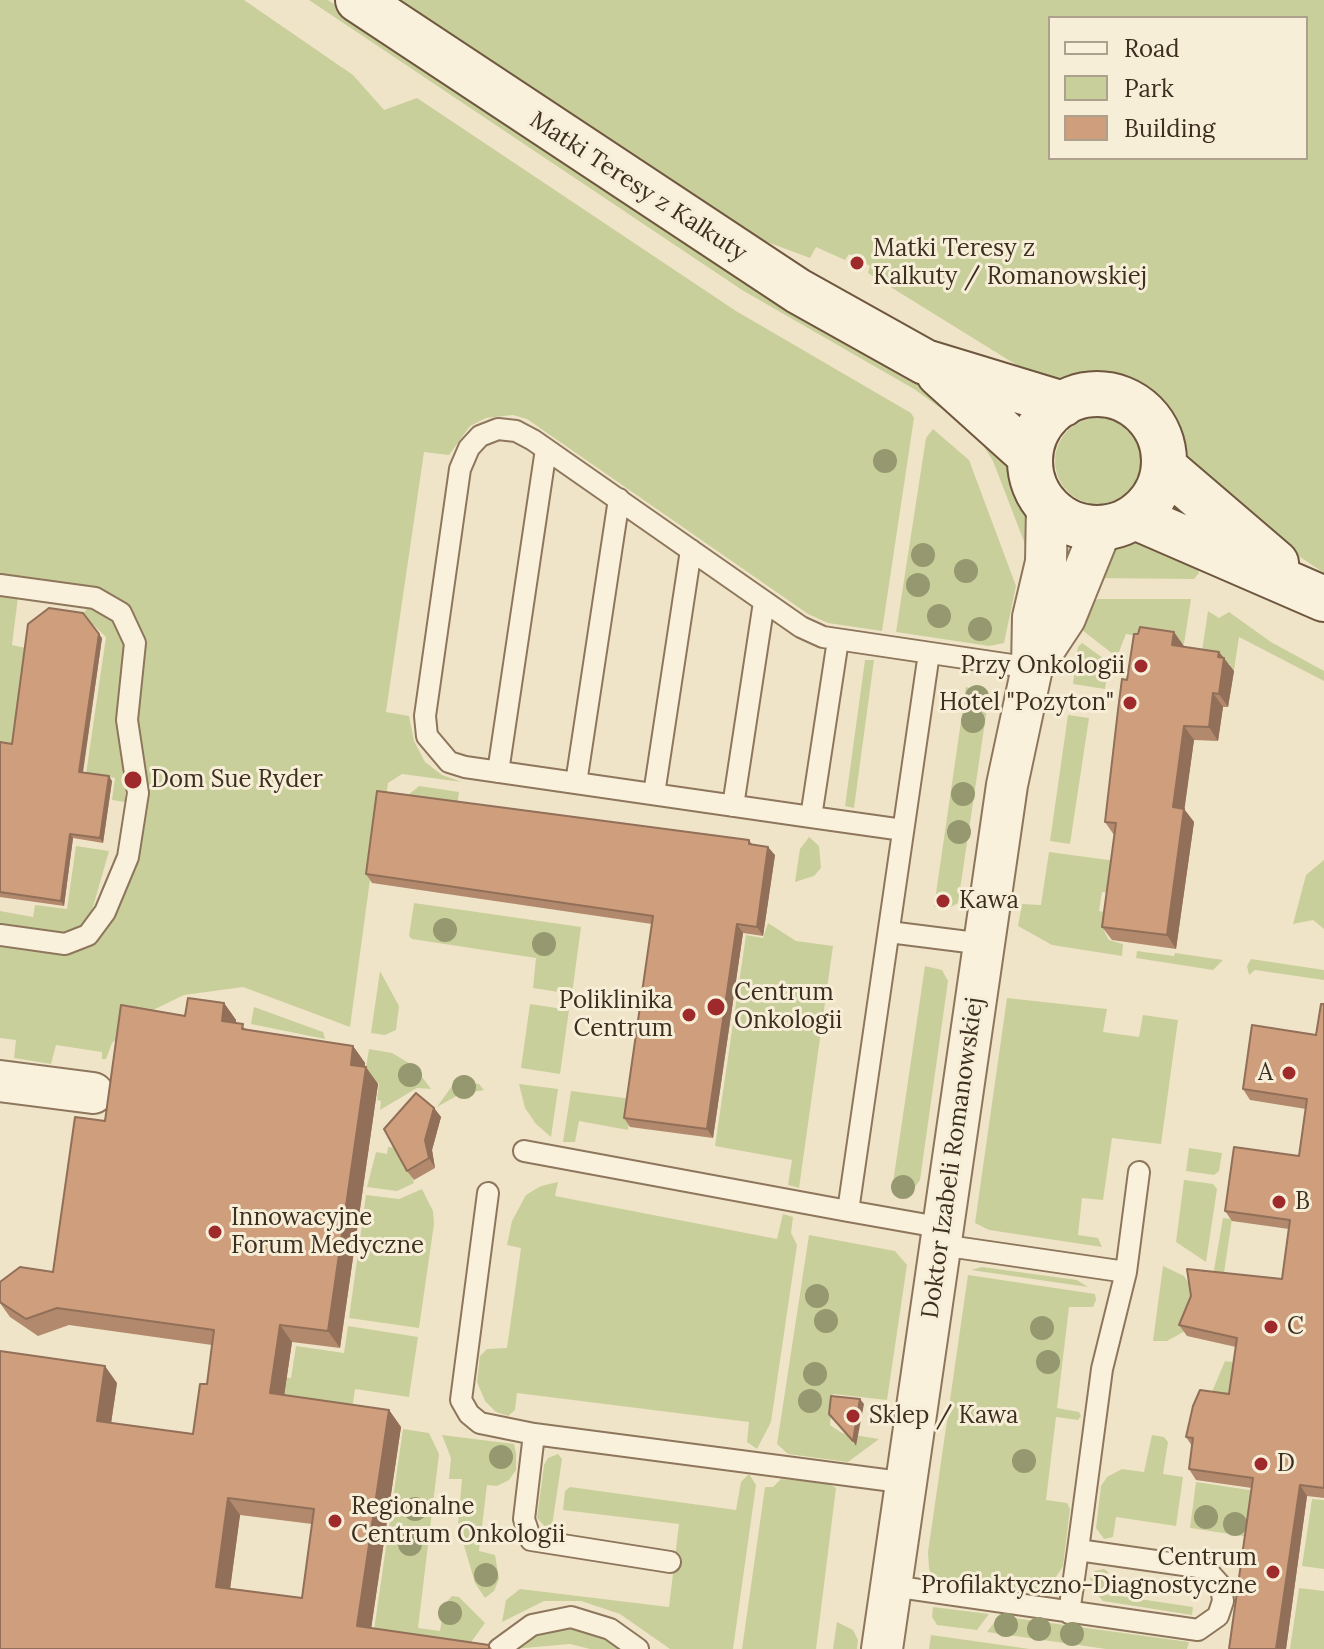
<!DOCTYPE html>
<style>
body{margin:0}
#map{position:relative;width:1324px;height:1649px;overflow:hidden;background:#f0e4c8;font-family:Lora,serif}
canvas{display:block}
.legend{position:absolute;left:1048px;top:16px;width:260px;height:144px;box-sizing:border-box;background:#f7eed8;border:2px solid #ada18e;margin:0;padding:10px 14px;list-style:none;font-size:24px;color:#3d2e20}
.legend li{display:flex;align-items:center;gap:16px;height:40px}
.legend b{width:40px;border:2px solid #ada18e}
</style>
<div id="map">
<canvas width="1324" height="1649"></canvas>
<ul class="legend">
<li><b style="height:10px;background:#faf1dc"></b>Road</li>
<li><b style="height:22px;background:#c9cf9b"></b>Park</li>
<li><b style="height:22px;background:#cf9f7d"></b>Building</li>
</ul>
</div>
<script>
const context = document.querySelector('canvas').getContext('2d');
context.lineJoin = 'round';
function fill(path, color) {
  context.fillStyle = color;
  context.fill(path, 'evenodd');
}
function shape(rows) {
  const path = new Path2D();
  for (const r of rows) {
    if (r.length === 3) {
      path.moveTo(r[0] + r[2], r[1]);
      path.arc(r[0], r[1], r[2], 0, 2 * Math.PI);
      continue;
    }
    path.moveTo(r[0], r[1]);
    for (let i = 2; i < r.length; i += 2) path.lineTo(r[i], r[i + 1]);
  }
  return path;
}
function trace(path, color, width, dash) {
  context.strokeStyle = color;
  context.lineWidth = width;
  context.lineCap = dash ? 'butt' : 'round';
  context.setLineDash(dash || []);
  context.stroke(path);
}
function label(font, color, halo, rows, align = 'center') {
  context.font = font + ' Lora,serif';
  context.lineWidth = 6;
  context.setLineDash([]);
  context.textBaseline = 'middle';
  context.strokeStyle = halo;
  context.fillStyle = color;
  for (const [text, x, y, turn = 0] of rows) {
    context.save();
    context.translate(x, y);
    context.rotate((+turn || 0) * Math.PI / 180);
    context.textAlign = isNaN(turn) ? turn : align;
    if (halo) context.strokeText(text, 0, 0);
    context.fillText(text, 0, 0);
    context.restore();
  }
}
fill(shape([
 [0,0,244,0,353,75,384,110,417,98,736,311,911,413,914,418,882,631,828,623,808,614,527,419,513,415,486,418,470,426,449,455,424,452,386,712,409,716,414,741,425,762,442,775,462,782,402,774,388,783,386,798,381,799,350,1027,243,987,184,995,151,1011,112,1043,106,1059,102,1059,102,1052,56,1045,51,1064,14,1058,16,1040,0,1038,0,944,70,953,89,946,99,937,136,869,146,778,135,718,144,655,134,615,122,601,92,588,0,576],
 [309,0,328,0,664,226,927,386,967,427,914,389,742,290],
 [393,0,1324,0,1324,573,1209,496,1183,467,1174,434,1162,411,1141,393,1108,380,1067,385,1023,369,868,273,870,266,849,254,845,260,816,247,810,258,751,236],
 [1050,18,1306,18,1306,158,1050,158],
 [1098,461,43],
 [933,429,969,460,1016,586,1004,643,989,646,896,632,926,438],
 [990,431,1015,464,1031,511,1030,557,993,461,981,442],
 [1128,537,1196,559,1199,573,1194,579,1090,578,1111,545],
 [0,595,18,597,12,645,26,648,10,770,0,768],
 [1098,599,1191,599,1184,644,1126,634,1119,652,1113,654,1082,630,1091,603],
 [89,607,96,607,115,621,126,645,117,723,125,752,125,802,112,800,115,778,86,774,106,637,82,614],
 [1208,611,1219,618,1229,612,1271,642,1324,671,1324,681,1239,637,1234,670,1230,669,1230,664,1200,664],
 [1082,643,1106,660,1109,665,1105,689,1073,684,1078,647],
 [865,660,874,660,854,808,845,806],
 [966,687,984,692,988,702,958,903,947,909,934,907],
 [1068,715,1089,718,1070,844,1050,841],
 [419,786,459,792,457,807,406,797],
 [809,837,819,846,821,868,814,876,795,882,800,849],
 [76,846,109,851,89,921,66,934,0,925,0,911,33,917,35,905,67,909],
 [1049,852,1116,861,1112,893,1102,892,1099,911,1109,913,1104,931,1109,940,1123,944,1122,956,1052,945,1018,926,1022,904,1041,905],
 [1324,860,1324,929,1313,920,1293,924,1306,875],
 [414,903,581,927,572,994,533,988,536,958,412,939,409,936],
 [768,923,796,941,833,946,799,1188,788,1185,792,1160,715,1146,746,935,763,938],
 [1137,951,1174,956,1175,953,1223,960,1213,970,1136,958],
 [1251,959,1324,970,1324,980,1255,970,1249,975,1247,966],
 [925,966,942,970,948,981,920,1180,912,1191,902,1194,893,1185,894,1176],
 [380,971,399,1006,396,1030,385,1035,371,1033],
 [1007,998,1107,1009,1103,1032,1139,1037,1143,1015,1178,1020,1161,1144,1112,1138,1103,1200,1082,1198,1078,1235,1098,1238,1102,1247,989,1230,975,1223],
 [530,1004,569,1010,560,1074,521,1068],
 [254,1007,323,1032,325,1039,251,1024],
 [369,1049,392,1053,414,1066,431,1089,417,1088,380,1110,381,1101,377,1100,379,1083,364,1080],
 [457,1079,479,1084,484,1090,460,1094,437,1107],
 [519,1084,558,1089,551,1137,536,1124,525,1108],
 [571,1091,632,1099,628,1130,579,1121,575,1142,563,1142],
 [388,1147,402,1149,414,1183,397,1191,367,1187,376,1152,387,1154],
 [1189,1148,1222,1153,1219,1171,1214,1175,1186,1171],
 [1184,1180,1213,1184,1217,1189,1206,1262,1176,1242],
 [558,1182,555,1196,777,1239,783,1214,793,1217,791,1233,797,1245,771,1422,757,1449,747,1442,749,1422,517,1393,515,1410,508,1416,496,1412,485,1401,477,1382,480,1356,487,1349,507,1348,521,1248,507,1245,512,1221,526,1195,541,1186],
 [422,1189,433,1211,434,1224,419,1328,349,1318,366,1195,399,1199],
 [1223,1218,1232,1219,1222,1286,1214,1270],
 [809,1235,895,1251,907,1265,887,1400,833,1394,830,1425,842,1433,879,1439,848,1462,788,1454,777,1444],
 [1163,1266,1184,1276,1195,1293,1185,1331,1167,1341,1153,1341],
 [982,1267,1077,1280,1088,1287,971,1270],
 [968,1275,1095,1294,1096,1300,1093,1307,1069,1307,1057,1408,1079,1412,1081,1416,1078,1420,1056,1417,1046,1500,1067,1503,1070,1509,1063,1566,1056,1577,1039,1589,1017,1590,932,1578,929,1568,928,1552],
 [348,1326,418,1337,409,1397,355,1389,351,1417,258,1402,262,1375,291,1378,296,1346,344,1353],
 [1225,1361,1241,1363,1239,1398,1209,1399],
 [403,1429,429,1433,439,1454,418,1628,440,1631,444,1605,452,1596,459,1597,485,1623,466,1649,373,1637],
 [442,1435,514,1444,516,1453,516,1470,509,1480,497,1486,487,1485,479,1551,495,1555,499,1579,494,1591,485,1598,475,1583,458,1525,462,1479,449,1479,451,1458],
 [1152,1435,1164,1437,1168,1442,1163,1474,1183,1477,1176,1526,1116,1517,1113,1537,1104,1539,1096,1528,1101,1486,1107,1477,1122,1469,1144,1472],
 [558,1454,562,1459,552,1526,548,1530,537,1518,544,1465,548,1458],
 [749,1474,756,1485,733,1649,670,1649,620,1614,581,1601,544,1601,502,1622,506,1600,520,1589,669,1607,679,1524,563,1510,565,1491,570,1487,736,1510,741,1482],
 [781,1479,828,1483,836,1488,816,1649,742,1649,765,1487,773,1487],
 [1196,1482,1256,1491,1250,1537,1190,1528],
 [1312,1499,1324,1500,1324,1569,1302,1566],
 [1104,1569,1108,1572,1106,1594,1193,1607,1192,1615,1103,1601,1094,1591,1090,1578,1095,1571],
 [1299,1588,1324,1591,1324,1649,1290,1649],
 [933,1607,989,1614,977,1630,937,1625,932,1617],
 [999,1616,1189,1642,1187,1649,1106,1649,987,1632],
 [837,1622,853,1630,858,1640,857,1649,833,1649],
 [565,1627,597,1632,623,1649,590,1649,570,1644,513,1649,544,1631],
 [931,1635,1030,1649,929,1649]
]), '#c9cf9b');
const lane = shape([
 [0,585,95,598,121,613,135,643,127,720,138,793,128,857,105,912,88,935,65,944,0,935],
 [838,640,811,817,465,767,449,762,427,736,425,716,460,469,469,448,480,436,498,429,516,431,533,440,801,627,823,637,1032,668],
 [929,653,848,1211,944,1228],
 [498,772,546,449],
 [576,783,619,499],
 [654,794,691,550],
 [733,806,764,602],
 [811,817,903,830],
 [889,932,984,944],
 [524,1151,848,1211],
 [488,1193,461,1400,469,1414,480,1423,534,1434,908,1483],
 [941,1245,1126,1272],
 [534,1434,524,1519,531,1540,670,1562],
 [892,1586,1198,1630,1218,1616,1223,1601,1221,1586,1205,1568,1078,1550,1102,1369,1126,1272,1139,1172],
 [1069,1613,1078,1550],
 [499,1649,532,1625,571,1617,610,1629,638,1649]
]);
const street = shape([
 [1032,668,1065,618,1101,529],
 [0,1081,93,1093],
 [882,1649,1007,785,1032,668,1033,617,1046,562,1047,507]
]);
const secondary = shape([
 [358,0,798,291,925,362,1063,404],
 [939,374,1030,456],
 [1097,461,67],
 [1164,467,1276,563],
 [1135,517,1324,599]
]);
trace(lane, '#8d765c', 24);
trace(street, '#8d765c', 44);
trace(secondary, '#6f573f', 48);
trace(lane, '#faf1dc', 20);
trace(street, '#faf1dc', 40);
trace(secondary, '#faf1dc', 44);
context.fillStyle = '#96986f';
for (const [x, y] of [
 [885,461],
 [923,555],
 [966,571],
 [918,585],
 [939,616],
 [980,629],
 [977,697],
 [973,721],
 [963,794],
 [959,832],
 [445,930],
 [544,944],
 [410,1075],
 [464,1087],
 [903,1187],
 [817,1296],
 [826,1321],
 [1042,1328],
 [1048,1362],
 [815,1374],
 [810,1401],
 [501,1457],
 [1024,1461],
 [415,1509],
 [1206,1517],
 [1235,1524],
 [410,1544],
 [486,1575],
 [450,1613],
 [1006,1625],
 [1039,1629],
 [1072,1634]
]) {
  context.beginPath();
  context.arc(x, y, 12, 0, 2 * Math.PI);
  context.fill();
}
fill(shape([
 [102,638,83,773,112,781,103,843,73,838,64,906,0,897,0,742,12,744],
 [1184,646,1184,647,1219,652,1234,671,1228,707,1223,707,1218,741,1194,740,1184,809,1194,822,1176,949,1112,940,1102,927,1114,835,1105,822,1127,680],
 [749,840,752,844,775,855,763,936,743,933,713,1138,630,1127,624,1118,652,924,372,883,366,874],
 [224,1003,236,1020,236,1023,248,1030,353,1046,365,1063,365,1067,378,1084,340,1348,292,1342,284,1395,389,1410,401,1427,371,1628,489,1645,492,1649,0,1649,117,1383,111,1423,193,1434,207,1384,212,1345,69,1325,38,1336,10,1317,0,1303,0,1282,53,1272,105,1121,185,1016],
 [240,1515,312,1524,302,1598,230,1589],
 [1324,1004,1324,1498,1307,1496,1286,1649,1229,1649,1252,1488,1196,1480,1189,1469,1192,1446,1186,1437,1229,1394,1236,1347,1187,1336,1179,1325,1282,1279,1289,1229,1232,1221,1225,1211,1299,1156,1306,1109,1250,1100,1243,1089,1316,1035],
 [434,1108,441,1117,432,1150,435,1168,414,1180,407,1171]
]), '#b2896c');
fill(shape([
 [1174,632,1184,646,1182,659,1172,645],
 [99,634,102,638,82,777,79,772],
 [1219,652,1234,671,1228,707,1219,694],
 [1213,693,1223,707,1218,741,1209,727],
 [1184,726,1194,740,1183,820,1173,807],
 [109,776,112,781,103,843,100,838],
 [1184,809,1194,822,1176,949,1167,935],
 [70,834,73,838,64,906,61,901],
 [768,847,775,855,763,936,757,927],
 [737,924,743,933,713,1138,707,1129],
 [224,1003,236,1020,234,1038,222,1021],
 [353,1046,365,1063,363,1082,351,1065],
 [366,1067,378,1084,340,1348,328,1331],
 [434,1108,441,1117,432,1150,435,1168,429,1158,425,1140],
 [280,1325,292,1342,282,1410,270,1393],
 [105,1366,117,1383,109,1437,97,1421],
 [860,1399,864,1404,856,1446,853,1441],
 [389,1410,401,1427,369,1643,357,1626],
 [1300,1485,1307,1496,1286,1649,1276,1649],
 [228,1498,240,1515,228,1604,216,1587]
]), '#916f58');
const building = shape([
 [49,608,83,613,99,634,79,772,109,776,100,838,70,834,61,901,0,892,0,742,12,744,28,624,49,608],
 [1140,627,1174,632,1172,645,1219,652,1218,657,1224,658,1219,694,1213,693,1209,727,1184,726,1173,807,1184,809,1167,935,1102,927,1116,823,1105,822,1118,710,1122,679,1127,680,1134,634,1138,634,1140,627],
 [377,791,749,840,749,844,768,847,757,927,737,924,707,1129,624,1118,653,916,366,874,377,791],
 [188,998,224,1003,222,1021,243,1024,242,1029,353,1046,351,1065,366,1067,328,1331,280,1325,270,1393,389,1410,357,1626,489,1645,489,1649,0,1649,0,1351,105,1366,97,1421,193,1434,200,1384,207,1384,214,1330,57,1308,26,1319,0,1302,0,1282,20,1267,53,1272,75,1117,105,1121,121,1005,185,1016,188,998],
 [228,1498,314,1509,302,1598,216,1587,228,1498],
 [1321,1004,1324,1004,1324,1488,1300,1485,1276,1649,1229,1649,1253,1478,1189,1469,1193,1438,1186,1437,1193,1406,1200,1390,1229,1394,1237,1338,1179,1325,1191,1296,1187,1269,1282,1279,1290,1220,1225,1211,1234,1147,1299,1156,1307,1099,1243,1089,1252,1025,1316,1035,1321,1004],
 [416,1093,434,1108,425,1140,429,1158,407,1171,384,1129,416,1093],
 [831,1396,860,1399,853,1441,829,1414,831,1396]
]);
fill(building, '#cf9f7d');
trace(building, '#916f58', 2);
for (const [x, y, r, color] of [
 [857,263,8,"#9e2a2b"],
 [1141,666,8,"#9e2a2b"],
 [1130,703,8,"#9e2a2b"],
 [133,780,10,"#9e2a2b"],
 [943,901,8,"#9e2a2b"],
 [716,1007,10,"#9e2a2b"],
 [689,1015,8,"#9e2a2b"],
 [1289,1073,8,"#9e2a2b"],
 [1279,1202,8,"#9e2a2b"],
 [215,1232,8,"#9e2a2b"],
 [1271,1327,8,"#9e2a2b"],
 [853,1416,8,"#9e2a2b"],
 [1261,1464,8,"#9e2a2b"],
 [335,1521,8,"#9e2a2b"],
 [1273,1572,8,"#9e2a2b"]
]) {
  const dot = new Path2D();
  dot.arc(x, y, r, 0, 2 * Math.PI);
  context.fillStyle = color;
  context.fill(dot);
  trace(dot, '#f7eed8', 3);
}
label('24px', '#3d2e20', '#f7eed8', [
 ["Matki Teresy z Kalkuty",638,187,33],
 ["Doktor Izabeli Romanowskiej",953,1158,-82]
]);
label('24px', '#3d2e20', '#f7eed8', [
 ["Matki Teresy z",873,249],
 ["Kalkuty / Romanowskiej",873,277],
 ["Przy Onkologii",1125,666,"right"],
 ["Hotel \"Pozyton\"",1114,703,"right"],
 ["Dom Sue Ryder",151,780],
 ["Kawa",959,901],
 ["Centrum",734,993],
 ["Onkologii",734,1021],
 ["Poliklinika",673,1001,"right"],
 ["Centrum",673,1029,"right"],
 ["A",1273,1073,"right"],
 ["B",1295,1202],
 ["Innowacyjne",231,1218],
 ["Forum Medyczne",231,1246],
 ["C",1287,1327],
 ["Sklep / Kawa",869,1416],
 ["D",1277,1464],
 ["Regionalne",351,1507],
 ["Centrum Onkologii",351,1535],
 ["Centrum",1257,1558,"right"],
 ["Profilaktyczno-Diagnostyczne",1257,1586,"right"]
], 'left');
</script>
